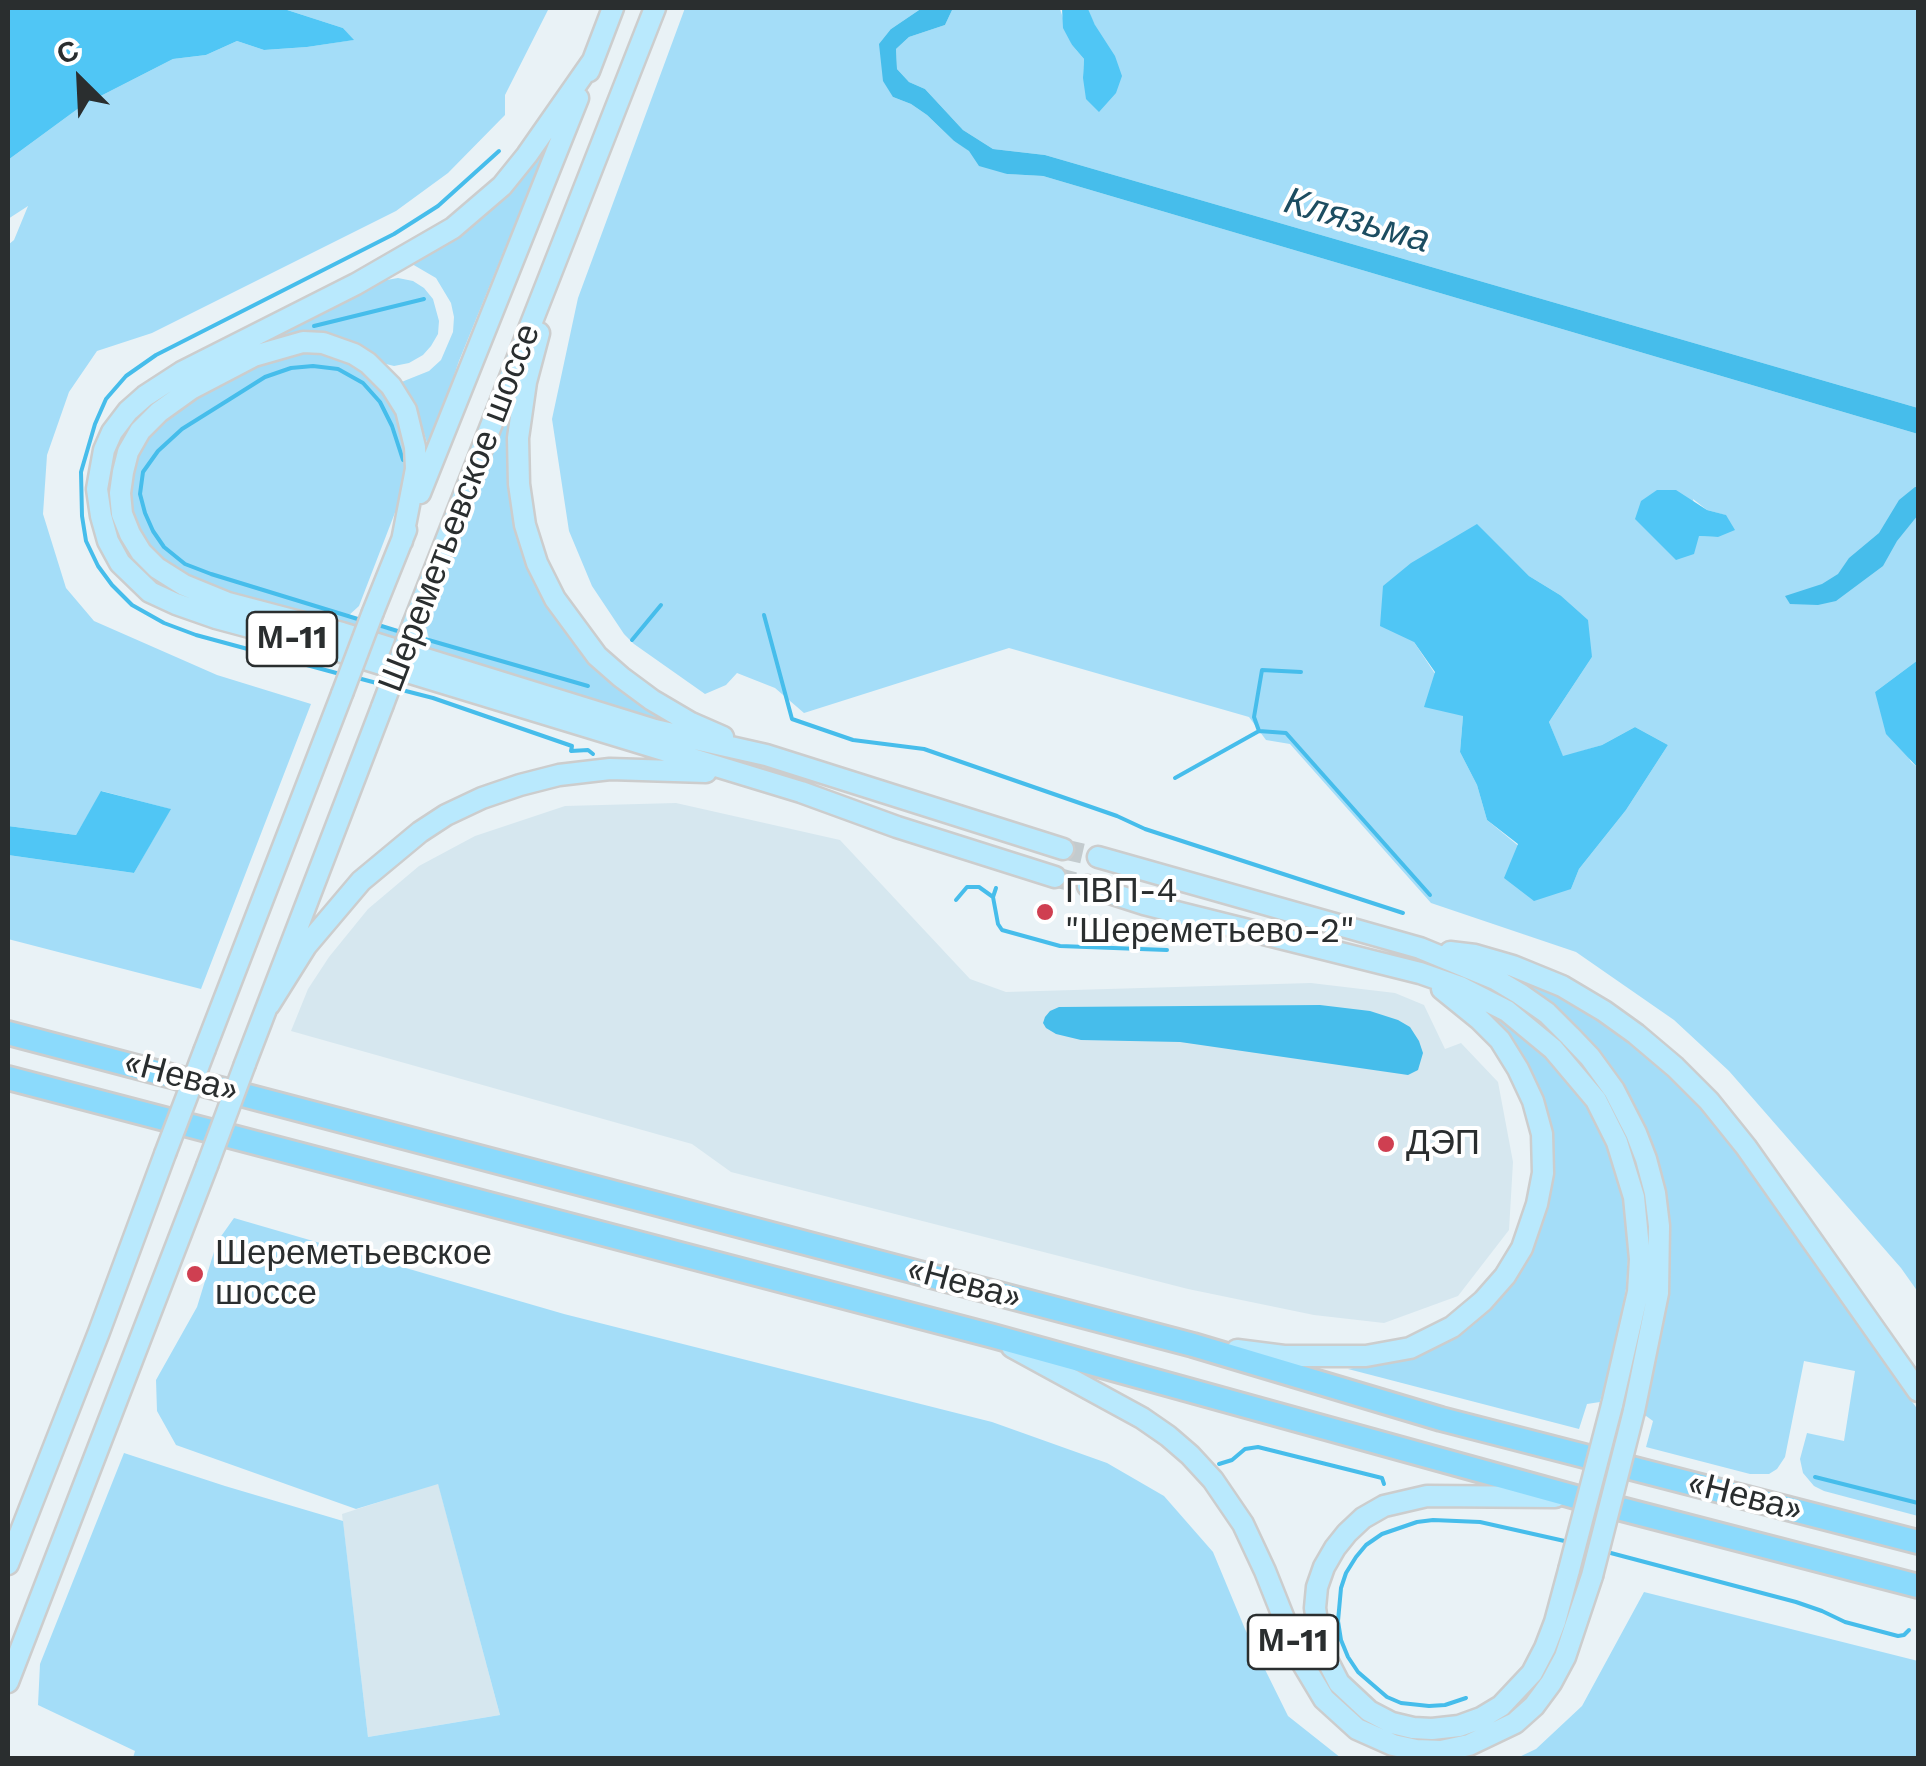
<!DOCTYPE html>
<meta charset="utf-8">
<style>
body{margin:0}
#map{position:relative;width:1926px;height:1766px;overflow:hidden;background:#e9f2f6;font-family:"Work Sans",sans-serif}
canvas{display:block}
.frame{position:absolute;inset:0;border:10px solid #2a2e2f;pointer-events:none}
.north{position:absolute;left:30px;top:30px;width:100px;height:100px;-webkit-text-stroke:8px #fff;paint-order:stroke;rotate:336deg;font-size:28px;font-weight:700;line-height:40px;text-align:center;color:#2a2e2f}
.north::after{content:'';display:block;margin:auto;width:35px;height:45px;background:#2a2e2f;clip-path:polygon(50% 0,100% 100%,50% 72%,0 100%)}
</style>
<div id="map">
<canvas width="1926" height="1766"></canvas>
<div class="frame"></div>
<div class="north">С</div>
</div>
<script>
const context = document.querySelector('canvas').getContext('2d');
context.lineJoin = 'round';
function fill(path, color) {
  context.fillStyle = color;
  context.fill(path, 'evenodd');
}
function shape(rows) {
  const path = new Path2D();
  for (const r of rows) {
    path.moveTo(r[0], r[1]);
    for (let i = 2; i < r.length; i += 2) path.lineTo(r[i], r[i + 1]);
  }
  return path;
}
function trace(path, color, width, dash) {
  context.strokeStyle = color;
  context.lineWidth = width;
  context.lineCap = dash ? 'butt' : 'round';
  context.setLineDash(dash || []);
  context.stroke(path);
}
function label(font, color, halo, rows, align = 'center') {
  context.font = font + ' "Work Sans",sans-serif';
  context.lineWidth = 8;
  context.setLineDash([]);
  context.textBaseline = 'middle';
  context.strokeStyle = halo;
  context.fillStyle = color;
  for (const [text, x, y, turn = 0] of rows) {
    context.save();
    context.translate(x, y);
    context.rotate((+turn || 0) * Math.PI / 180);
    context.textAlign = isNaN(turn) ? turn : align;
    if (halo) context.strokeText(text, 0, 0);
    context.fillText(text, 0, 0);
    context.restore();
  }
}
fill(shape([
 [676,803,840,840,970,979,1006,992,1311,983,1395,993,1424,1005,1445,1049,1461,1043,1498,1082,1513,1162,1509,1230,1458,1296,1384,1323,1314,1315,1188,1289,731,1172,692,1144,291,1031,308,989,329,957,368,909,419,866,475,836,565,806],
 [438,1483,500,1715,368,1737,342,1514]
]), '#d6e7ef');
fill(shape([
 [281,8,549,8,505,95,505,115,448,173,396,211,152,333,97,351,69,392,47,455,43,514,66,588,94,621,217,675,311,704,201,989,8,939,8,855,134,873,170,809,102,791,76,835,8,826,8,245,14,240,28,206,8,219,8,160,83,105,173,59,206,55,237,41,264,50,307,47,353,40,343,28],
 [685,8,922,8,891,29,893,97,911,104,927,115,954,141,1007,174,1043,176,1918,434,1918,660,1875,692,1911,762,1918,768,1918,1292,1901,1268,1729,1071,1674,1020,1576,952,1431,903,1290,744,1266,740,1249,717,1009,648,804,713,775,688,737,673,726,685,705,694,634,644,624,634,592,586,569,531,552,419,578,298],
 [1693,499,1707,510,1725,515,1718,537,1699,536],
 [1477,525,1529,576,1560,595,1592,657,1549,722,1563,757,1602,745,1635,727,1668,745,1626,810,1579,869,1571,889,1487,820,1477,785,1460,752,1463,716,1414,642],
 [953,8,1062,8,1060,9,1072,45,1084,59,1083,78,1095,25,1086,8,1918,8,1918,408,1045,155,993,149,963,130,925,89,909,82,897,69,896,49,909,37,945,25],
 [546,148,459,361,426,459,427,443,418,413,399,383,429,371,441,360,453,332,454,317,451,303,436,278,412,264,458,236,485,216,505,198],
 [398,278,413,281,424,288,433,299,439,321,438,334,431,346,423,355,409,363,394,366,378,362,359,349,251,349,381,281],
 [306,350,324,351,355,364,391,399,406,435,408,473,396,510,359,606,347,617,430,643,426,627,509,410,508,487,516,528,528,568,546,604,588,660,612,684,669,723,668,726,229,595,187,579,162,562,137,531,131,510,129,488,137,454,147,436,163,418,194,397,258,363],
 [1495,971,1531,983,1565,999,1630,1041,1669,1074,1702,1107,1738,1154,1918,1410,1918,1516,1824,1491,1814,1486,1803,1473,1800,1459,1807,1433,1844,1441,1855,1371,1804,1361,1785,1457,1777,1469,1769,1474,1750,1474,1646,1447,1653,1421,1642,1413,1667,1259,1621,1086],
 [1469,1001,1496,1016,1525,1037,1547,1055,1564,1074,1587,1105,1607,1144,1618,1173,1629,1244,1626,1289,1617,1341,1600,1402,1587,1404,1579,1429,1348,1369,1396,1360,1512,1281,1548,1132],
 [234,1218,564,1314,992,1422,1107,1463,1164,1496,1213,1552,1245,1629,1288,1716,1341,1758,133,1758,135,1751,38,1705,40,1664,124,1453,225,1486,343,1521,368,1737,500,1715,438,1484,356,1509,176,1445,157,1411,156,1380,197,1307,217,1242],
 [1644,1592,1918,1661,1918,1758,1517,1758,1536,1749,1582,1706]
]), '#a4ddf8');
fill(shape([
 [8,8,281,8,343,28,354,40,307,47,264,50,237,41,206,55,173,59,83,105,8,160],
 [1062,8,1088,9,1095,25,1115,56,1122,76,1116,93,1099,112,1086,99,1083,78,1084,59,1072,45,1063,28],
 [1657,490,1676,490,1707,510,1726,515,1735,530,1718,537,1699,536,1694,554,1676,560,1635,519,1641,501],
 [1477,524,1529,576,1560,595,1588,620,1592,657,1549,722,1563,756,1602,745,1635,727,1668,745,1626,810,1579,869,1571,889,1534,901,1504,878,1518,844,1487,820,1477,785,1460,752,1463,716,1424,707,1435,672,1414,642,1380,626,1383,586,1411,563],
 [1918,660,1918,768,1886,734,1875,692],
 [101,791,171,809,134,873,8,855,8,826,76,835]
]), '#50c6f5');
fill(shape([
 [922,8,953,8,945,25,909,37,896,49,897,69,909,82,925,89,963,130,993,149,1045,155,1918,408,1918,434,1043,176,1007,174,979,166,969,151,954,141,927,115,911,104,893,97,883,81,879,44,891,29],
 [1915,487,1918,487,1918,515,1897,541,1883,566,1836,601,1818,605,1790,604,1785,596,1822,584,1838,574,1849,558,1879,533,1899,500],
 [1320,1005,1370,1011,1398,1020,1410,1027,1419,1041,1423,1053,1418,1070,1408,1075,1180,1042,1081,1040,1056,1034,1046,1028,1043,1023,1045,1017,1050,1011,1059,1007]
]), '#46bdeb');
trace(shape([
 [314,326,424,299],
 [764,615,792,719,853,740,924,749,1117,816,1145,829,1403,913],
 [361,620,211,574,185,564,164,547,153,531,145,513,140,494,143,472,158,451,182,429,230,399,265,377,291,368,313,366,338,369,363,383,380,402,392,426,403,460],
 [375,624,404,633],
 [418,637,588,686],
 [632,640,661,605],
 [340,674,196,635,164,623,132,605,112,585,98,566,86,541,82,516,81,472,95,424,106,399,126,376,156,355,394,234,438,206,499,151],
 [354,677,384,685],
 [398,689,433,698,572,746,571,751,588,750,593,754],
 [1259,731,1254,717,1262,670,1301,672],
 [1175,778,1259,731,1286,733,1430,895],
 [996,888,993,897,998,924,1002,930,1060,946,1167,950],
 [956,900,967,887,979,887,993,897],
 [1219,1464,1232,1460,1245,1449,1258,1447,1382,1478,1384,1484],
 [1815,1477,1918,1503],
 [1607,1552,1796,1602,1822,1611,1845,1622,1898,1636,1904,1635,1909,1630],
 [1466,1698,1445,1705,1429,1706,1401,1703,1387,1697,1358,1672,1348,1657,1341,1640,1338,1621,1341,1588,1346,1573,1356,1557,1366,1545,1382,1534,1417,1522,1433,1520,1480,1522,1569,1542]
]), '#46bdeb', 4);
trace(shape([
 [1063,849,1098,857],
 [1055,877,1088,886]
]), '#c3cbce', 20, [20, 10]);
const primary = shape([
 [592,62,527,155,502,186,453,228,356,284,182,372,145,396,128,411,112,432,104,450,97,489,101,516,108,541,120,563,150,592,176,604,216,618,335,650,801,792,897,827,1055,877],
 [589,71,613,8],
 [539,333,526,382,518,438,519,484,525,525,537,563,555,599,597,656,621,677,652,700,691,723,723,737],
 [420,493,578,98],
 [402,541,416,469,415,447,406,410,391,386,368,363,354,354,323,343,303,342,254,356,191,389,159,412,140,431,128,452,123,472,120,493,122,514,130,534,141,552,157,568,184,585,228,603,342,633,655,730,766,755,1063,849],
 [373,612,406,530],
 [414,622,655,8],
 [1098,857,1420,948,1495,979,1520,994,1547,1013,1570,1036,1590,1057,1614,1090,1636,1133,1646,1159,1655,1193,1659,1226,1658,1293,1634,1411],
 [1088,886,1144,904,1420,973,1460,987,1507,1011,1553,1049,1596,1100,1617,1142,1634,1197,1640,1259,1638,1292,1612,1405],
 [1450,952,1475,955,1513,966,1562,986,1604,1011,1636,1034,1675,1067,1709,1101,1746,1147,1918,1391],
 [269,1005,306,946,361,881,420,832,446,815,482,798,520,785,559,775,610,769,706,772],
 [205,1049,342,694],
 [245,1064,382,707],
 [1012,1347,1142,1418,1168,1436,1190,1455,1213,1480,1243,1524,1265,1571,1300,1659,1324,1699,1357,1729,1393,1745,1416,1750,1441,1751,1469,1745,1515,1723,1534,1706,1551,1683,1565,1657,1592,1576],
 [1237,1350,1284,1356,1366,1356,1410,1348,1452,1327,1483,1301,1505,1276,1522,1248,1537,1204,1543,1173,1542,1134,1533,1101,1518,1069,1500,1040,1479,1019,1442,989],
 [1555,1497,1427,1496,1384,1506,1363,1518,1347,1533,1335,1548,1324,1567,1317,1587,1315,1608,1321,1648,1339,1683,1369,1711,1392,1723,1413,1728,1432,1729,1459,1726,1481,1718,1501,1706,1532,1673,1545,1648,1555,1622,1569,1570],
 [8,1564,99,1332,165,1154],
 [8,1682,207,1166]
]);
const motorway = shape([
 [8,1033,1193,1345,1441,1419,1918,1542],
 [8,1078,993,1336,1579,1498,1918,1586]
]);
trace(primary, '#cccdcd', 25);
trace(motorway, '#cccdcd', 28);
trace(primary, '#b9e9fd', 20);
trace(motorway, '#8bdafc', 22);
const primaryBridge = shape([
 [342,694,373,612],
 [382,707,414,622],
 [165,1154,205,1049],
 [207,1166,245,1064],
 [1569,1570,1612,1405],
 [1592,1576,1634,1411]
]);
trace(primaryBridge, '#cccdcd', 25, []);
trace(primaryBridge, '#b9e9fd', 20);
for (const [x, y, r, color] of [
 [1045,912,10,"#cf3f51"],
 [1386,1144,10,"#cf3f51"],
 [195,1274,10,"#cf3f51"]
]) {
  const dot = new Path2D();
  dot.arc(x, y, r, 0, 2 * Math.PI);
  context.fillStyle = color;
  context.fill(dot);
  trace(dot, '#fff', 4);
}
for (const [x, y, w] of [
 [292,639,90],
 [1293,1642,90]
]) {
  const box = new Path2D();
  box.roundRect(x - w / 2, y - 27, w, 54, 8);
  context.fillStyle = '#fff';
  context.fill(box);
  trace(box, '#2a2e2f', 2.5);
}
label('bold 32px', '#2a2e2f', null, [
 ["М-11",292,639],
 ["М-11",1293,1642]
]);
label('35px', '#2a2e2f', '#fff', [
 ["Шереметьевское шоссе",460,508,-69],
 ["«Нева»",181,1077,15],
 ["«Нева»",964,1284,15],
 ["«Нева»",1745,1497,14]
]);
label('35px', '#2a2e2f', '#fff', [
 ["ПВП-4",1065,892],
 ["\"Шереметьево-2\"",1065,932],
 ["ДЭП",1406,1144],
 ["Шереметьевское",215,1254],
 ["шоссе",215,1294]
], 'left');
label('italic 38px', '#1c4d61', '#fff', [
 ["Клязьма",1357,221,16]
]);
</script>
